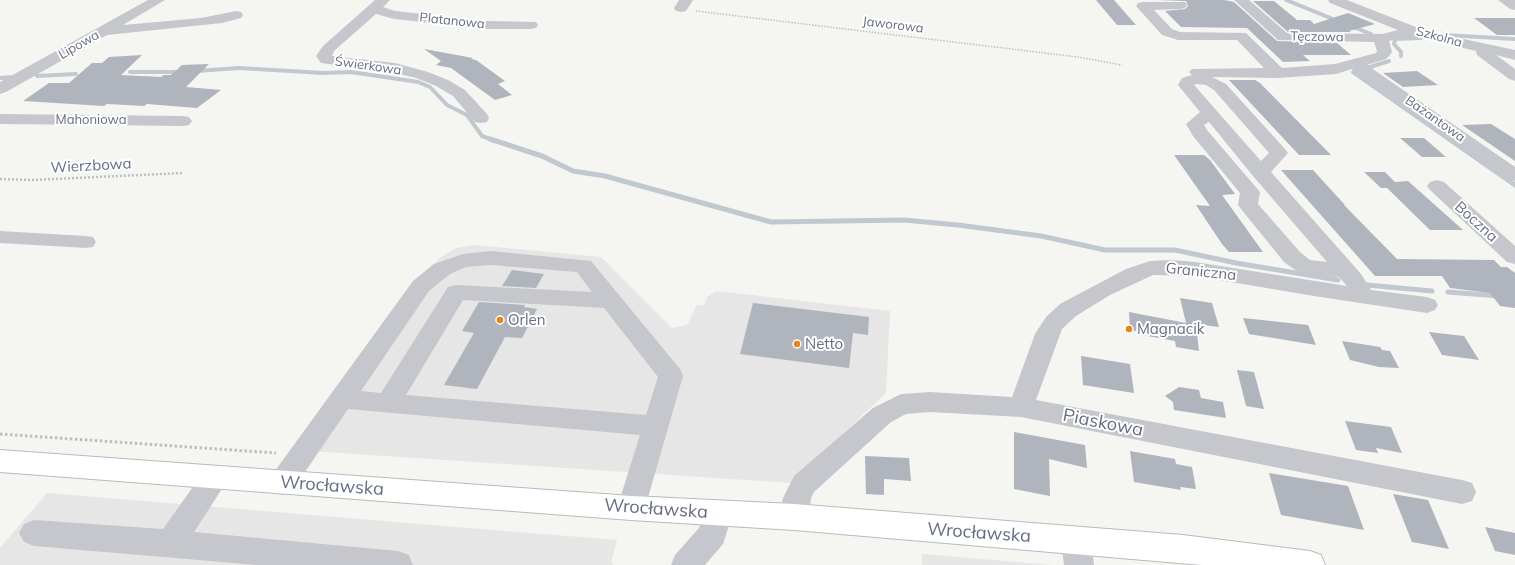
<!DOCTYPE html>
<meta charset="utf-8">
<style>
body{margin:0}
canvas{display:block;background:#f5f6f2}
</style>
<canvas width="1515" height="565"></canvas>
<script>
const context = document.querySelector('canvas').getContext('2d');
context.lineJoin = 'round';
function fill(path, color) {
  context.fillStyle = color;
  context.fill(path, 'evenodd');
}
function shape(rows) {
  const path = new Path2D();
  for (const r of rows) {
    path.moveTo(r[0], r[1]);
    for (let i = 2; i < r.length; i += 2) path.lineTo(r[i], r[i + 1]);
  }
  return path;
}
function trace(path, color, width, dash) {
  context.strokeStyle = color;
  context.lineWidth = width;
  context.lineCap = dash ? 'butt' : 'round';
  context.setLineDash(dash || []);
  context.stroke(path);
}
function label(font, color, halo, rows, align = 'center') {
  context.font = font + ' Mulish,sans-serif';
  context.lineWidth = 4;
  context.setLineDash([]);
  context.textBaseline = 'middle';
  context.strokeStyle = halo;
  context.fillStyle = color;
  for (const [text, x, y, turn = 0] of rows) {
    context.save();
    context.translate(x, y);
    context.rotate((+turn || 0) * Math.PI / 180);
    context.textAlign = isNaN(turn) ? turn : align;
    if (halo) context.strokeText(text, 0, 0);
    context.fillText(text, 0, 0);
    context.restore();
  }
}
fill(shape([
 [474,245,601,257,672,328,687,325,697,305,704,305,707,297,717,291,890,311,886,393,791,483,295,450,417,279,440,258,456,248],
 [47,493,456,527,617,540,611,563,614,565,0,565,0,548],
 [922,554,1052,565,922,565]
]), '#e5e6e5');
trace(shape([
 [1286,0,1338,21],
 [1351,26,1371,34],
 [1444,35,1515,39],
 [1401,56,1401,52,1394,44,1395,39,1421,38],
 [1367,68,1389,61],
 [1357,70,1353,72,1450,140],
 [196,71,239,68,323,73,351,72,418,82,430,87,447,105,467,115,482,136,493,140],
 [130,72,181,72],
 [37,76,76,74],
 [0,78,14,77]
]), '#c1c8d0', 4);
trace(shape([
 [490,139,542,156,573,171,605,176,771,222,904,220,958,225,1041,236,1105,250,1175,250,1236,263,1338,280],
 [1449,139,1515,185],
 [1367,285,1432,291],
 [1448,292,1499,296]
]), '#c1c8d0', 5);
fill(shape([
 [1096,0,1114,0,1136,25,1117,25],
 [1155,0,1224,0,1234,2,1277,41,1337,43,1351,55,1303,55,1310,61,1283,62,1247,28,1181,27,1165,11,1185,9,1188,6,1186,1],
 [1253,1,1274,1,1297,20,1310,20,1314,24,1348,13,1375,24,1349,31,1351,32,1288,32],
 [1474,18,1515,18,1515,35,1497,35],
 [424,49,473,58,471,59,476,60,505,81,498,84,512,95,495,100,451,68,436,65,441,61],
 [142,55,121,75,161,77,164,75,171,75,182,65,209,64,186,87,221,90,197,108,147,104,144,106,107,104,104,106,23,101,49,83,69,83,92,63,102,63,109,57],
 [1417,71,1438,85,1403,87,1383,73],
 [1229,80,1255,80,1260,83,1331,155,1299,155],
 [1491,124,1515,139,1515,161,1462,125],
 [1400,138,1424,138,1446,157,1422,157],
 [1174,155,1204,155,1210,160,1235,194,1222,195,1263,252,1229,252,1222,244,1196,205,1210,206],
 [1281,170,1313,170,1345,205,1344,205,1397,259,1494,260,1501,267,1507,267,1515,273,1515,308,1500,306,1490,293,1450,288,1442,276,1375,276],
 [1364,172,1385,172,1395,182,1408,181,1463,230,1430,230,1387,188,1381,188],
 [512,270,544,274,536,288,502,286],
 [1180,298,1212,303,1219,327,1187,323,1196,324,1199,351,1176,347,1175,341,1142,335,1142,332,1130,330,1129,312,1186,323],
 [479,302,525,305,524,307,537,309,522,338,505,337,477,389,444,385,474,333,462,331],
 [753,303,869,317,868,335,853,333,849,368,740,354],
 [1243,318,1308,325,1316,345,1249,334],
 [1429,332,1464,336,1479,360,1442,355],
 [1342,341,1380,347,1382,350,1390,351,1399,368,1379,367,1350,360],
 [1081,356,1130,364,1134,393,1083,385],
 [1237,370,1254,372,1264,409,1246,406],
 [1179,387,1199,390,1201,398,1223,402,1226,418,1174,410,1173,402,1165,396],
 [1345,421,1391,427,1402,453,1376,448,1378,453,1356,450],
 [1014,432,1085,445,1087,468,1049,459,1050,496,1014,489],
 [1130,451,1175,459,1176,464,1192,467,1196,489,1180,487,1181,490,1134,482],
 [865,456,909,458,911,481,884,479,884,495,866,494],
 [1269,473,1348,486,1364,530,1281,515],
 [1393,494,1428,500,1449,549,1412,542],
 [1485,527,1515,533,1515,555,1495,551]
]), '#b0b4bc');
const major = shape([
 [0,450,631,496,794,504,1183,535,1310,551,1321,555,1325,565,1202,565,794,530,631,520,0,472,0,450]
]);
trace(major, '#b8babf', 2);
trace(shape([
 [696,11,1078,57,1122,65]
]), '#bdbec1', 1.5, [1.5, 1.5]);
trace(shape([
 [0,179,32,180,183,173]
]), '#bdbec1', 2.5, [2, 2]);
trace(shape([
 [0,434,276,453]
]), '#bdbec1', 3, [2.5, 2.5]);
fill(shape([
 [148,0,165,0,123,25,201,18,236,11,241,12,243,15,241,18,222,23,107,35,6,92,0,94,0,82,148,0],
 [375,0,390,0,383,7,395,11,488,21,536,22,538,25,536,28,531,29,488,29,394,19,376,14,334,51,332,56,395,63,428,72,448,80,465,90,487,114,489,118,487,122,481,123,475,122,453,96,436,86,416,78,395,73,321,63,316,56,323,46,375,0],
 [679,0,693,0,686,11,681,12,676,11,674,8,679,0],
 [1234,0,1249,0,1287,33,1382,34,1398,30,1330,3,1328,0,1347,0,1426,31,1515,50,1515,60,1496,55,1515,69,1515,81,1509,79,1477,55,1476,51,1422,38,1402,37,1389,41,1392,52,1390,55,1386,59,1367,65,1515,167,1515,181,1508,179,1352,69,1336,74,1278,78,1212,77,1226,84,1285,149,1288,153,1271,172,1361,274,1371,290,1427,297,1435,300,1438,305,1435,310,1427,313,1314,296,1195,276,1153,275,1110,295,1076,316,1062,329,1036,400,1462,480,1472,483,1476,492,1472,501,1462,504,1021,417,930,412,906,414,891,422,814,492,811,498,809,517,804,526,794,530,784,526,779,517,783,498,794,476,873,408,901,394,930,392,1012,397,1035,334,1046,317,1060,304,1126,269,1150,261,1171,260,1195,262,1347,286,1339,277,1320,276,1295,270,1284,262,1241,209,1238,205,1240,193,1193,136,1186,124,1200,112,1178,85,1182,78,1192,75,1189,72,1192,69,1264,68,1237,40,1178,40,1162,35,1136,6,1138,3,1143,2,1185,2,1187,5,1185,8,1180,9,1154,10,1172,29,1180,32,1246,33,1282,68,1335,64,1376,53,1377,51,1374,42,1278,40,1234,0],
 [1196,84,1206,85,1214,90,1269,153,1261,161,1194,85,1196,84],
 [1209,122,1253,176,1327,262,1310,260,1300,252,1258,204,1260,192,1207,130,1204,125,1209,122],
 [1498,0,1515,0,1515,10,1510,9,1498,0],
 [0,114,183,116,189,117,192,121,189,125,183,126,0,124,0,114],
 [1437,180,1444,182,1515,246,1515,264,1507,262,1430,190,1427,186,1430,182,1437,180],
 [0,231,86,236,93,237,96,242,93,247,86,248,0,243,0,231],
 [491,251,591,261,680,369,683,376,645,508,641,517,631,520,621,517,617,508,640,435,348,409,292,491,282,495,272,491,268,483,272,475,413,281,434,264,463,254,491,251],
 [491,265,577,272,592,292,456,285,448,287,381,393,361,391,429,291,450,274,466,267,491,265],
 [463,300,604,308,658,377,646,415,406,395,463,300],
 [215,466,225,470,229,478,194,532,398,551,409,555,413,565,257,565,34,546,24,542,19,533,24,524,34,520,163,529,205,470,215,466],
 [718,500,728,504,733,513,723,544,705,565,671,565,675,555,699,528,708,504,718,500],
 [1076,528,1087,532,1091,541,1094,565,1064,565,1061,541,1065,532,1076,528]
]), '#c6c7cc');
fill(major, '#fff');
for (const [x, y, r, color] of [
 [500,320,4,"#e9841f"],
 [1129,329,4,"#e9841f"],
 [797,344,4,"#e9841f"]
]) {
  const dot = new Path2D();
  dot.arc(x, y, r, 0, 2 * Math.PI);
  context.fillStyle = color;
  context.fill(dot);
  trace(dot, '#fff', 1.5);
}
label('13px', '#646d84', '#fff', [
 ["Platanowa",452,21,6],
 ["Jaworowa",893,25,7],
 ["Tęczowa",1317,37,1],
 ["Szkolna",1439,37,15],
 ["Lipowa",79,45,-30],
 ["Świerkowa",368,66,8],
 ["Bażantowa",1435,119,35],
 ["Mahoniowa",91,120]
]);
label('15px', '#646d84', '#fff', [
 ["Wierzbowa",91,166,-3],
 ["Boczna",1476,222,42],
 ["Graniczna",1201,272,6]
]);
label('15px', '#646d84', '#fff', [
 ["Orlen",508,320],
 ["Magnacik",1137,329],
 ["Netto",805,344]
], 'left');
label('18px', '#646d84', '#fff', [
 ["Piaskowa",1103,423,11],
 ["Wrocławska",332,486,4],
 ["Wrocławska",656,509,4],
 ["Wrocławska",979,533,4]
]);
</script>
